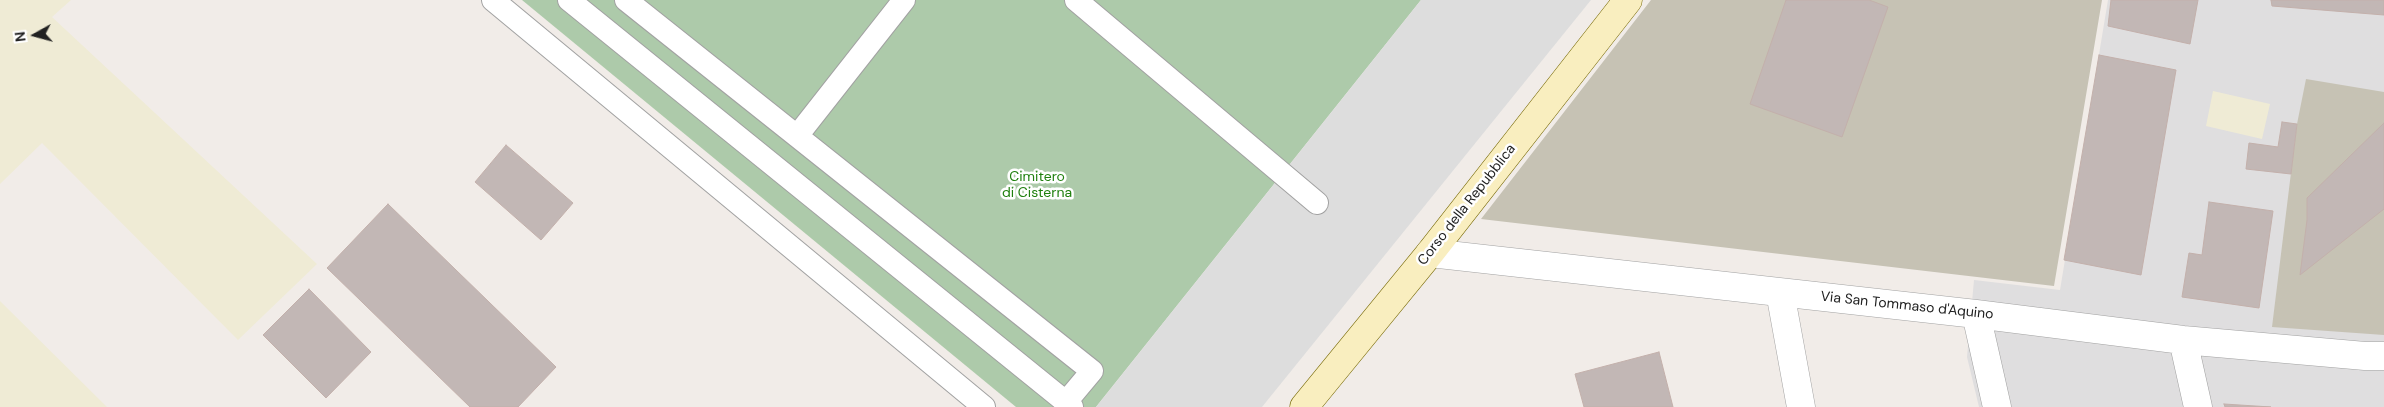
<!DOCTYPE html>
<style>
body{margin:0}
#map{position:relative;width:2384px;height:407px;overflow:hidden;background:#f1ece8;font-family:"DM Sans",sans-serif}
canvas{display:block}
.north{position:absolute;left:10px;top:10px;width:50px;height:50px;-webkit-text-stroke:4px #fff;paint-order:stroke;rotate:263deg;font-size:14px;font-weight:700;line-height:20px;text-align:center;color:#212121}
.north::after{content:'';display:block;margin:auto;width:18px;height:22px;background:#212121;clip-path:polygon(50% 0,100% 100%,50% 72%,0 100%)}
</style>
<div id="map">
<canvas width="2384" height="407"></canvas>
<div class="north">N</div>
</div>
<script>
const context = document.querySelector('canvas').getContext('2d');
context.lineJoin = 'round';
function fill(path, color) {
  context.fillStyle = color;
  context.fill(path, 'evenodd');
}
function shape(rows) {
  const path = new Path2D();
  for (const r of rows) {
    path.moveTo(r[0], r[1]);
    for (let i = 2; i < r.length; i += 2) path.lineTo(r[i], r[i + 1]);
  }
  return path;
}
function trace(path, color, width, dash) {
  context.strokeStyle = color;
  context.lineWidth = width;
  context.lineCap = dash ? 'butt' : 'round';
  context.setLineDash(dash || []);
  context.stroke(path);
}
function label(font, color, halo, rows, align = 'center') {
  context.font = font + ' "DM Sans",sans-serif';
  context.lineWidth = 5;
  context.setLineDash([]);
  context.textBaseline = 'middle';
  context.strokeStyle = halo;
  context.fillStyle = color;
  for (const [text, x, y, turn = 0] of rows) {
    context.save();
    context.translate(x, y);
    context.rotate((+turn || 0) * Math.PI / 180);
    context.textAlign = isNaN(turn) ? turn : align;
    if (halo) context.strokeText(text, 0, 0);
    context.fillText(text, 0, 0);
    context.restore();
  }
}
fill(shape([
 [2108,0,2384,0,2384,407,1979,407,1967,357,1974,280,2060,290]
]), '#dfdedf');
fill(shape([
 [1651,0,2102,0,2054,286,1481,219],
 [2306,79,2384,92,2384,335,2272,327,2297,124]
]), '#c6c2b4');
fill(shape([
 [0,0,71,0,52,17,317,264,238,340,42,143,0,184],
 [2213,91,2270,104,2262,139,2206,126],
 [0,301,107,407,0,407]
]), '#efebd5');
fill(shape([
 [522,0,1421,0,1096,407,1016,407]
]), '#adcaaa');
fill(shape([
 [1421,0,1591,0,1262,407,1096,407]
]), '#ddd');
const building = shape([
 [1786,0,1869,0,1888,7,1842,137,1750,104,1786,0],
 [2111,0,2198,0,2190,44,2108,26,2111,0],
 [2271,0,2384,0,2384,15,2272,6,2271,0],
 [2099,55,2176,70,2141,275,2064,260,2099,55],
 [2282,122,2297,124,2291,174,2246,169,2249,143,2278,147,2282,122],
 [2384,123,2384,209,2300,275,2307,220,2307,198,2384,123],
 [506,145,573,203,541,240,475,182,506,145],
 [2209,202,2273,211,2259,308,2182,297,2189,253,2202,255,2209,202],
 [388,204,556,367,518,407,470,407,327,268,388,204],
 [309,289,371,352,326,398,263,335,309,289],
 [1659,352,1673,407,1584,407,1575,374,1659,352],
 [2224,404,2271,407,2225,407,2224,404]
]);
fill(building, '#c2b7b5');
trace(building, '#c3b0ab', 1);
const lane = shape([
 [493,0,984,407],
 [569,0,1072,407],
 [626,0,1092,371,1066,402],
 [1076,0,1317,203],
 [797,136,904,0]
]);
const street = shape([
 [1430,253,1976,314,2183,340,2365,356,2384,356],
 [1780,292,1801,407],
 [1976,314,1997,407],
 [2183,340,2198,407]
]);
const secondary = shape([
 [1304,407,1430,253,1628,0]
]);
trace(lane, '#a2a2a2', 24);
trace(street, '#a2a2a2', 29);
trace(secondary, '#796b08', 29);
trace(lane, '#fff', 22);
trace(street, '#fff', 28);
trace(secondary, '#f9eebf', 28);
label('14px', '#20800f', '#fff', [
 ["Cimitero",1037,177],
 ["di Cisterna",1037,193]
]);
label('14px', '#212121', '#fff', [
 ["Corso della Repubblica",1467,205,-52],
 ["Via San Tommaso d'Aquino",1907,306,6]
]);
</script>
